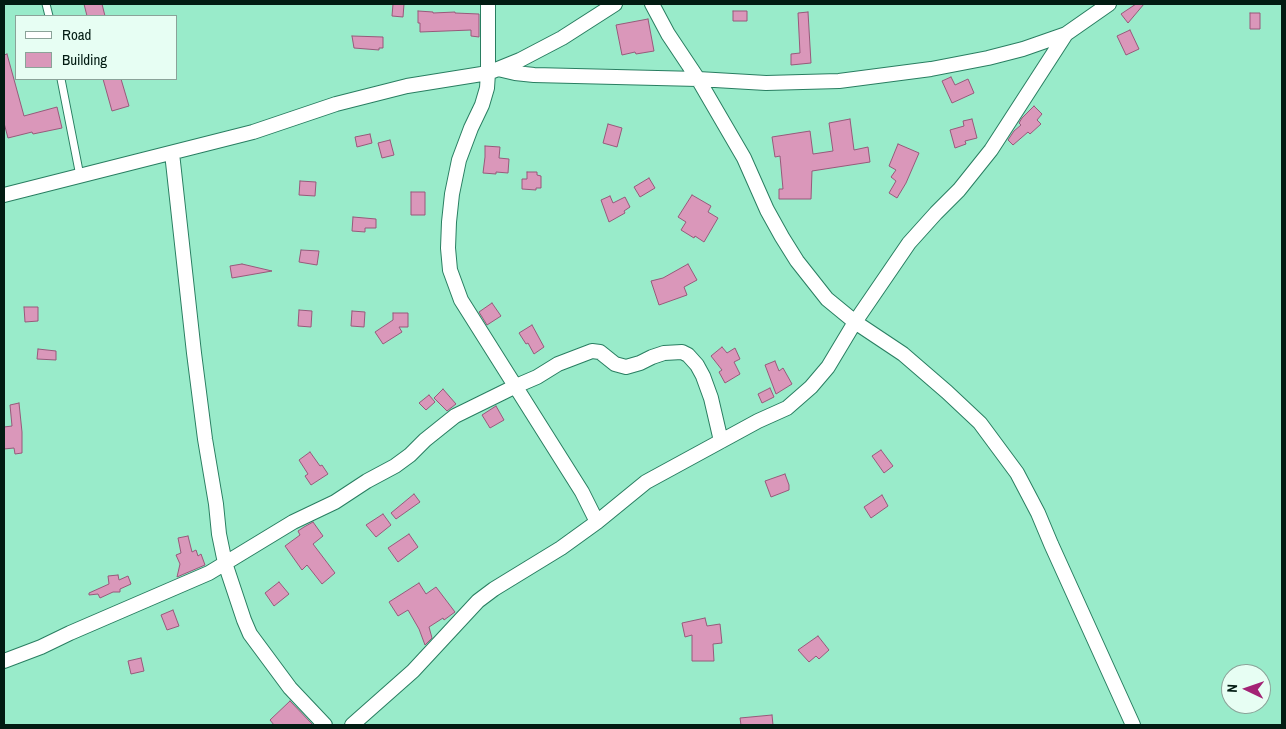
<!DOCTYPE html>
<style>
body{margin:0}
#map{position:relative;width:1286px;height:729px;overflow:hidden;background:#99ebca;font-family:"Archivo Narrow",sans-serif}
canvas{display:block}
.frame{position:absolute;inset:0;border:5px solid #021b12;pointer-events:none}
.legend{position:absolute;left:15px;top:15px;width:162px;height:65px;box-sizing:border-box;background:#e7fef3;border:1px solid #8ba399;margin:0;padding:6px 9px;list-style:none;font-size:15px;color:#021b12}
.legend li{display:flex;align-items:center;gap:10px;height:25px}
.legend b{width:25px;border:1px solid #8ba399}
.north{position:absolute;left:1221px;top:664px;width:50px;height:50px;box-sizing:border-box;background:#e7fef3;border:1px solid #8ba399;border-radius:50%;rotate:273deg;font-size:14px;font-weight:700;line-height:20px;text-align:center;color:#021b12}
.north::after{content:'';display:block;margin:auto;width:18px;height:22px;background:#a32374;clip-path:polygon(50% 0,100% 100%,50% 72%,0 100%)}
</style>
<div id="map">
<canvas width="1286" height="729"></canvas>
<div class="frame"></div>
<ul class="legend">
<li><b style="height:6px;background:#fff"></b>Road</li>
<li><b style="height:14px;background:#da97ba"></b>Building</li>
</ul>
<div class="north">N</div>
</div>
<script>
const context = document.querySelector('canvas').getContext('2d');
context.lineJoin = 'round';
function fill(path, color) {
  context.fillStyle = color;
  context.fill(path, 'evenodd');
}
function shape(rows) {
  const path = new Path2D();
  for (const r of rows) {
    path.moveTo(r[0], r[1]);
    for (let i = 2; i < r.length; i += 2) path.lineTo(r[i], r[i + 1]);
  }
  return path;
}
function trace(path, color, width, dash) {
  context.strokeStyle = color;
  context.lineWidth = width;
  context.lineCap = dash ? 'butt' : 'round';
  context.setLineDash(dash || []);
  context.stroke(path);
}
const building = shape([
 [84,4,102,4,105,16,87,16,84,4],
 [393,4,404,4,403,17,392,16,393,4],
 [1136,4,1144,4,1128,23,1121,14,1136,4],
 [418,11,433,12,433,13,455,12,455,13,479,14,479,37,471,36,471,30,420,32,420,23,418,23,418,11],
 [733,11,747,11,747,21,733,21,733,11],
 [808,12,811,63,791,65,791,54,800,53,798,13,808,12],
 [1250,13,1260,13,1260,29,1250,29,1250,13],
 [648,19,654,51,636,54,635,52,622,55,616,25,648,19],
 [1130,30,1139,49,1126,55,1117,36,1130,30],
 [352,36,383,37,383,48,379,48,379,50,354,48,352,36],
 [7,54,24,116,57,107,62,128,33,134,32,132,8,138,4,123,4,55,7,54],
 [951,77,955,85,968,79,974,93,952,103,942,81,951,77],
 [103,79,121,79,129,106,112,111,103,79],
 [1034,106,1042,114,1037,120,1041,124,1030,134,1028,132,1013,145,1008,140,1014,131,1021,125,1019,123,1022,118,1034,106],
 [850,119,854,150,868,147,870,162,812,171,811,199,779,199,779,189,783,189,780,156,775,157,772,137,810,131,813,154,833,151,829,123,850,119],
 [972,119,977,138,965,141,966,144,955,148,950,130,964,126,963,121,972,119],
 [608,124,622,128,617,147,603,143,608,124],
 [370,134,372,143,357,147,355,137,370,134],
 [390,140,394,155,382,158,378,143,390,140],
 [898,144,919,153,906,183,897,198,889,193,896,181,891,177,896,170,889,166,898,144],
 [485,146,500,147,499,158,509,159,508,173,496,172,496,174,483,173,485,157,485,146],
 [527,172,537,172,537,175,541,176,541,188,536,188,536,190,522,189,522,179,527,179,527,172],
 [649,178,655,188,640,197,634,187,649,178],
 [300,181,316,182,315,196,299,195,300,181],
 [411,192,425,192,425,215,411,215,411,192],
 [692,195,711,206,708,212,718,218,704,242,695,236,694,238,681,230,686,222,678,217,692,195],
 [610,196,613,203,625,197,630,207,624,211,625,213,609,222,601,200,610,196],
 [353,217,376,219,376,228,365,228,365,232,352,231,353,217],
 [301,250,319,251,317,265,299,262,301,250],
 [242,264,272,271,232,278,230,266,242,264],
 [688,264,697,280,684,287,687,295,659,305,651,281,663,278,688,264],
 [492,303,501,316,487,325,479,312,492,303],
 [24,307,38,307,38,321,25,322,24,307],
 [299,310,312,311,311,327,298,326,299,310],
 [352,311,365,312,364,327,351,326,352,311],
 [393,313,408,313,408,327,399,327,402,332,383,344,375,332,393,320,393,313],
 [532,325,544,347,534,354,528,343,526,344,519,333,532,325],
 [722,347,727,353,735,348,740,359,734,362,740,374,725,383,719,372,722,370,711,356,722,347],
 [38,349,56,351,56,360,37,359,38,349],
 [775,361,779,371,783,368,792,384,776,394,765,365,775,361],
 [770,388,774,397,762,403,758,394,770,388],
 [443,389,456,404,447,411,434,398,443,389],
 [429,395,435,402,426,410,419,403,429,395],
 [19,403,22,432,22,453,15,454,14,448,4,449,4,427,12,426,10,405,19,403],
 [496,406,504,420,490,428,482,415,496,406],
 [881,450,893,466,884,473,872,456,881,450],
 [310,452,320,466,322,465,328,474,311,485,305,476,308,474,299,460,310,452],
 [785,474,789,485,789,490,771,497,765,481,785,474],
 [414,494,420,502,396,519,391,513,414,494],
 [882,495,888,506,871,518,864,507,882,495],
 [383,514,391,525,376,537,366,525,383,514],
 [313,522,323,536,313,544,335,573,322,584,307,565,302,570,285,546,300,535,298,531,304,527,313,522],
 [409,534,418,547,398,562,388,548,409,534],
 [188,536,192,552,196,550,198,556,201,554,205,565,177,577,180,564,176,555,181,553,178,538,188,536],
 [118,575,119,580,128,576,131,584,120,589,120,592,113,592,100,598,98,594,89,595,89,593,109,584,108,576,118,575],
 [279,582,289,594,274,606,265,593,279,582],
 [419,583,426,594,436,587,455,612,444,620,443,618,429,627,432,638,425,645,419,629,408,610,398,616,389,602,419,583],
 [173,610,179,626,167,630,161,615,173,610],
 [705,618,707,626,720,624,722,643,713,644,714,661,692,661,692,635,685,637,682,623,705,618],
 [818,636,829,650,819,659,816,656,809,662,798,650,818,636],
 [141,658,144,671,131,674,128,661,141,658],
 [290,701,313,725,274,725,270,720,290,701],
 [772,715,773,725,741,725,740,718,772,715]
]);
fill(building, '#da97ba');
trace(building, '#97597a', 1);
const service = shape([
 [46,4,49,16],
 [61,79,80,176]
]);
const minor = shape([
 [488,4,488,73,487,88,482,105,471,128,459,160,452,194,449,222,448,248,450,270,461,300,582,492,597,522],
 [652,4,668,34,698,79,744,158,767,210,782,237,797,261,827,299,855,322,903,354,947,392,980,423,1017,473,1038,513,1051,544,1133,725],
 [498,69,515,73,534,75,698,79,766,83,839,81,931,69,988,58,1023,49,1066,34,1109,4],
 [172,153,194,353,205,439,216,504,219,534,225,563,244,620,250,634,290,688,325,725],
 [4,195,253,132,336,104,407,86,488,73,520,60,562,38,615,4],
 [4,661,41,647,70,633,209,573,293,522,335,502,367,481,395,466,410,455,425,440,455,416,516,386,537,377,558,364,592,351,600,352,615,364,626,367,640,363,652,357,664,353,682,352,688,355,697,365,703,376,711,398,721,441],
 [352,725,413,671,478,601,494,589,561,548,597,522,646,482,758,421,787,408,811,387,828,367,855,322,909,243,936,213,959,190,991,150,1066,34]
]);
trace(service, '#297e61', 9);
trace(minor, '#297e61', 16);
trace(service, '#fff', 7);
trace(minor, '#fff', 14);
</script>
